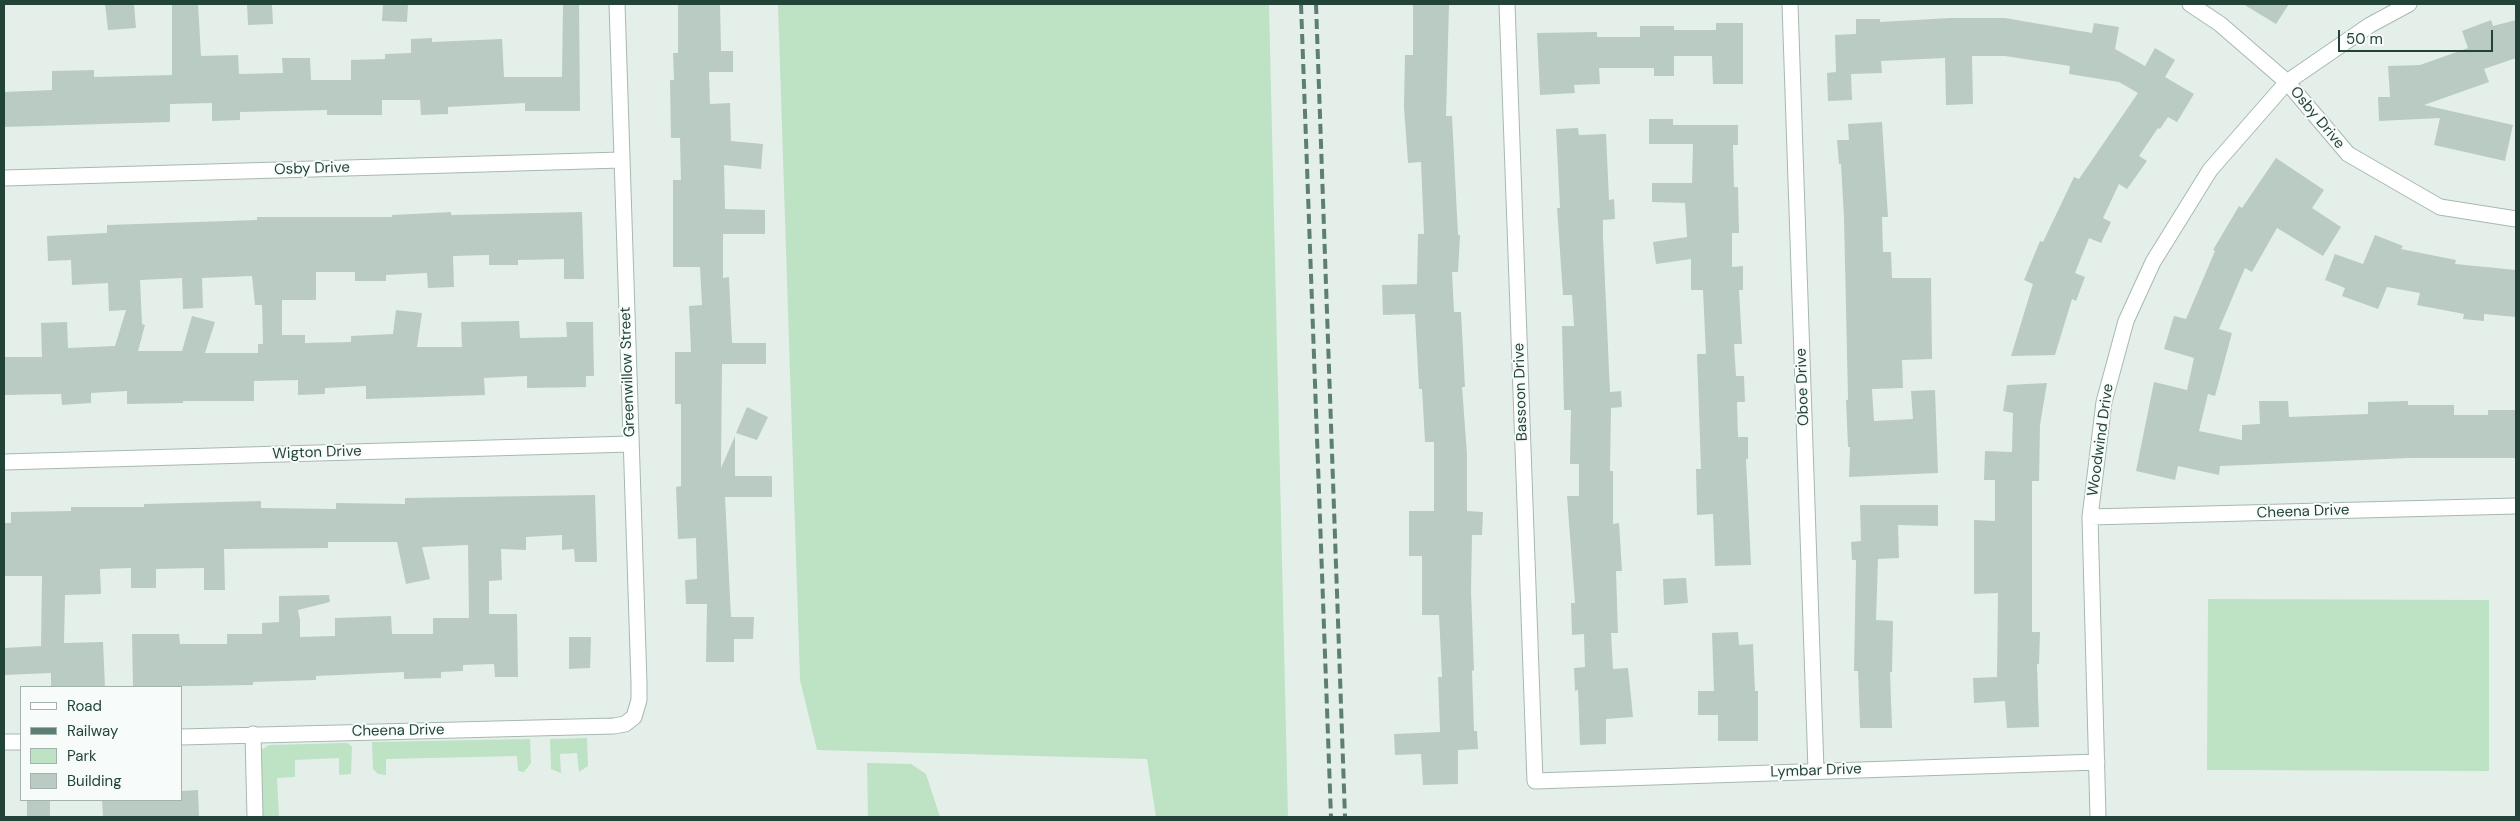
<!DOCTYPE html>
<style>
body{margin:0}
#map{position:relative;width:2520px;height:821px;overflow:hidden;background:#e5efea;font-family:"DM Sans",sans-serif}
canvas{display:block}
.frame{position:absolute;inset:0;border:5px solid #224438;pointer-events:none}
.legend{position:absolute;left:20px;top:686px;width:162px;height:115px;box-sizing:border-box;background:#f7fbf9;border:1px solid #a2b2ac;margin:0;padding:6px 9px;list-style:none;font-size:15px;color:#224438}
.legend li{display:flex;align-items:center;gap:10px;height:25px}
.legend b{width:25px;border:1px solid #a2b2ac}
.scale{position:absolute;left:2338px;top:30px;width:155px;height:22px;box-sizing:border-box;border:2px solid #224438;border-top:0;padding-left:6px;font-size:15px;line-height:18px;white-space:nowrap;color:#224438;-webkit-text-stroke:4px #f7fbf9;paint-order:stroke}
</style>
<div id="map">
<canvas width="2520" height="821"></canvas>
<div class="frame"></div>
<ul class="legend">
<li><b style="height:6px;background:#fff"></b>Road</li>
<li><b style="height:6px;background:#5d7f73"></b>Railway</li>
<li><b style="height:14px;background:#bde2c4"></b>Park</li>
<li><b style="height:14px;background:#bacbc3"></b>Building</li>
</ul>
<div class="scale">50 m</div>
</div>
<script>
const context = document.querySelector('canvas').getContext('2d');
context.lineJoin = 'round';
function fill(path, color) {
  context.fillStyle = color;
  context.fill(path, 'evenodd');
}
function shape(rows) {
  const path = new Path2D();
  for (const r of rows) {
    path.moveTo(r[0], r[1]);
    for (let i = 2; i < r.length; i += 2) path.lineTo(r[i], r[i + 1]);
  }
  return path;
}
function trace(path, color, width, dash) {
  context.strokeStyle = color;
  context.lineWidth = width;
  context.lineCap = dash ? 'butt' : 'round';
  context.setLineDash(dash || []);
  context.stroke(path);
}
function label(font, color, halo, rows, align = 'center') {
  context.font = font + ' "DM Sans",sans-serif';
  context.lineWidth = 4;
  context.setLineDash([]);
  context.textBaseline = 'middle';
  context.strokeStyle = halo;
  context.fillStyle = color;
  for (const [text, x, y, turn = 0] of rows) {
    context.save();
    context.translate(x, y);
    context.rotate((+turn || 0) * Math.PI / 180);
    context.textAlign = isNaN(turn) ? turn : align;
    if (halo) context.strokeText(text, 0, 0);
    context.fillText(text, 0, 0);
    context.restore();
  }
}
fill(shape([
 [778,4,1269,4,1288,817,1156,817,1147,759,817,750,800,680],
 [2208,599,2489,600,2489,771,2207,770],
 [587,738,588,766,579,772,577,753,560,754,561,773,551,769,550,739],
 [530,739,531,763,524,772,518,771,517,756,386,759,386,775,378,774,373,769,372,742],
 [342,743,348,743,352,747,351,774,339,775,339,758,295,760,295,777,277,778,279,817,261,817,261,750,269,745],
 [867,763,911,764,926,774,940,817,868,817]
]), '#bde2c4');
fill(shape([
 [105,4,134,4,136,28,108,30],
 [172,4,198,4,201,56,238,55,239,74,283,73,282,58,310,58,311,80,351,80,351,60,385,59,385,54,411,53,411,39,432,38,432,42,502,39,504,77,562,77,563,4,579,4,580,111,525,111,525,103,448,107,448,114,421,115,420,100,382,100,382,115,327,115,327,110,240,112,240,120,212,121,212,103,170,104,170,122,4,127,4,92,52,90,52,71,94,70,94,77,172,75],
 [247,4,272,4,273,24,248,25],
 [383,4,408,4,407,22,382,21],
 [678,4,720,4,721,51,733,51,733,72,709,72,710,104,730,103,731,141,763,144,761,169,724,165,725,209,765,210,765,234,723,234,723,278,729,277,732,343,766,343,766,364,722,364,721,468,735,436,735,476,772,476,772,497,725,497,731,617,754,617,753,639,734,639,734,662,706,662,707,604,686,604,685,580,697,579,696,538,678,539,676,487,681,486,681,404,675,404,675,352,691,352,689,306,702,305,700,267,673,267,673,180,681,180,680,138,671,138,670,80,674,80,673,53,678,53],
 [1413,4,1449,4,1446,116,1452,116,1458,235,1460,235,1458,272,1452,272,1454,312,1461,312,1465,387,1462,387,1467,454,1467,511,1483,512,1482,535,1472,535,1471,591,1474,670,1472,671,1474,731,1477,731,1478,749,1458,750,1458,784,1423,785,1421,754,1395,755,1394,734,1440,732,1438,677,1442,677,1439,615,1422,615,1422,556,1409,556,1409,511,1434,511,1434,442,1425,442,1422,389,1419,389,1415,314,1383,315,1382,285,1417,284,1418,234,1424,234,1421,162,1408,163,1404,107,1405,55,1413,55],
 [2243,4,2289,4,2276,24],
 [1950,18,2005,18,2092,33,2094,23,2119,27,2115,49,2145,66,2155,48,2175,60,2165,77,2194,94,2177,122,2168,117,2160,129,2158,128,2139,156,2147,161,2127,189,2119,184,2103,218,2111,222,2101,243,2089,238,2075,273,2085,277,2076,301,2072,299,2055,355,2011,356,2033,284,2024,280,2040,241,2043,242,2074,177,2079,179,2138,93,2119,82,2069,74,2070,66,2005,56,1972,56,1973,104,1946,105,1945,58,1881,61,1882,73,1851,74,1852,100,1828,101,1827,73,1836,72,1835,35,1856,34,1856,19,1880,19,1880,22],
 [2491,20,2493,26,2516,20,2516,58,2484,69,2489,82,2424,105,2513,125,2505,161,2434,145,2440,118,2379,121,2378,97,2390,97,2388,66,2420,65,2468,48,2462,31],
 [1716,23,1743,23,1743,84,1713,84,1712,56,1674,56,1674,76,1654,76,1654,68,1599,68,1600,84,1574,85,1575,93,1540,95,1537,33,1597,32,1597,37,1640,37,1640,26,1674,26,1674,30,1716,30],
 [1649,119,1673,119,1673,125,1738,125,1738,145,1733,145,1734,187,1738,187,1739,233,1732,233,1732,267,1743,266,1743,290,1739,290,1742,344,1734,344,1736,376,1744,376,1745,402,1737,402,1738,437,1748,437,1748,459,1746,459,1751,565,1715,566,1713,514,1697,515,1696,469,1701,469,1697,354,1706,354,1703,290,1691,290,1691,259,1656,264,1653,242,1687,237,1685,203,1652,202,1652,183,1692,183,1693,144,1649,144],
 [1882,122,1888,217,1882,217,1883,252,1891,252,1892,278,1931,278,1932,359,1902,360,1903,388,1872,389,1874,421,1913,419,1911,391,1935,390,1938,473,1849,477,1850,447,1848,447,1846,400,1848,400,1844,218,1841,164,1839,164,1837,140,1849,140,1848,124],
 [1578,128,1579,135,1606,134,1609,200,1614,199,1615,219,1603,220,1603,237,1610,392,1621,391,1622,407,1611,408,1610,471,1613,471,1613,524,1619,523,1622,571,1616,571,1618,633,1611,633,1613,669,1628,668,1633,717,1606,719,1606,744,1580,745,1578,690,1575,691,1574,668,1585,667,1584,634,1572,635,1571,603,1575,603,1567,496,1579,496,1579,464,1570,464,1571,410,1564,410,1562,326,1574,326,1572,295,1563,295,1557,208,1560,208,1556,129],
 [2276,158,2324,190,2312,208,2341,227,2323,256,2277,228,2252,272,2245,268,2219,329,2232,333,2215,396,2208,394,2199,431,2242,440,2242,425,2260,424,2259,401,2288,401,2289,417,2368,414,2368,402,2408,401,2408,405,2454,405,2454,415,2488,415,2488,410,2516,410,2516,458,2409,458,2220,466,2219,475,2178,466,2175,480,2136,471,2154,382,2187,390,2194,358,2164,349,2174,316,2186,319,2215,251,2213,250,2239,206,2242,208],
 [451,212,451,215,582,212,584,279,564,279,564,259,518,260,518,265,489,265,489,255,453,256,454,287,428,288,427,273,386,275,386,281,355,281,355,272,316,272,316,300,282,300,282,335,305,335,305,343,351,342,351,336,393,334,396,310,422,313,417,347,462,347,461,322,519,321,520,338,567,337,566,322,593,322,594,376,586,376,586,387,527,388,527,376,484,378,485,395,366,399,366,386,325,388,325,394,298,395,298,380,254,381,254,401,183,401,183,403,127,404,127,391,91,393,91,403,62,405,61,394,4,395,4,357,42,357,41,323,67,322,68,348,115,346,126,310,109,311,108,283,72,285,71,260,48,261,47,236,107,233,107,225,257,220,257,217,392,217,392,215],
 [252,276,255,305,262,305,263,344,258,344,258,353,205,353,215,322,192,316,182,351,138,351,145,325,142,324,140,280,182,278,183,309,203,308,202,278],
 [2375,235,2403,246,2401,249,2456,260,2455,264,2516,270,2516,317,2484,314,2484,321,2463,319,2464,314,2417,305,2420,293,2387,287,2378,309,2342,296,2345,288,2325,280,2335,254,2363,264],
 [2047,383,2040,425,2039,481,2032,481,2032,632,2040,632,2039,664,2037,664,2039,727,2007,728,2005,701,1974,703,1973,678,1997,677,1998,593,1974,594,1974,520,1995,521,1995,480,1984,480,1985,451,2012,452,2013,413,2003,411,2007,385],
 [747,407,768,417,757,440,736,433],
 [595,495,597,562,575,562,574,549,562,550,562,535,526,537,526,550,501,549,502,580,489,581,489,614,517,614,518,677,495,677,494,664,463,665,463,671,441,672,441,678,404,679,404,672,316,676,316,680,253,682,253,685,133,687,132,634,179,634,180,644,227,644,227,634,262,634,262,623,279,622,279,596,329,595,330,602,298,610,300,620,300,637,335,636,335,618,391,616,392,634,433,634,433,618,469,618,468,545,422,547,430,579,406,584,397,542,328,542,328,548,224,549,225,590,204,590,204,568,156,569,156,588,131,588,131,568,100,569,101,594,65,595,64,643,103,642,105,687,51,687,51,673,4,675,4,648,41,646,42,576,4,576,4,523,11,523,11,512,71,511,71,507,144,507,144,504,261,501,261,508,336,509,336,503,405,504,405,498],
 [1860,505,1938,505,1938,526,1898,525,1899,558,1878,559,1876,620,1893,621,1892,672,1890,672,1892,728,1860,728,1858,671,1854,671,1856,560,1852,560,1851,542,1861,541],
 [1686,578,1688,603,1664,605,1663,579],
 [1738,632,1739,645,1753,644,1755,691,1758,691,1758,741,1718,741,1718,715,1698,715,1698,691,1714,691,1712,633],
 [569,637,591,637,590,668,569,669],
 [198,790,199,817,103,817,102,800,181,800,181,791],
 [27,800,50,800,50,817,27,817]
]), '#bacbc3');
const street = shape([
 [1507,4,1535,781,2097,762],
 [1790,4,1816,770],
 [2190,4,2220,24,2287,82,2348,154,2440,207,2516,219],
 [4,178,621,160],
 [4,462,630,444],
 [2090,517,2516,506],
 [253,734,255,817],
 [181,737,614,726,625,724,634,717,639,700,639,683,617,4],
 [4,742,21,742],
 [2098,817,2090,517,2104,402,2126,321,2153,262,2210,170,2287,82,2370,25,2409,4]
]);
trace(street, '#a7b8b1', 17);
trace(street, '#fff', 15);
trace(shape([
 [1301,4,1331,817],
 [1316,4,1345,817]
]), '#5d7f73', 4, [10, 5]);
label('15px', '#224438', '#f7fbf9', [
 ["Osby Drive",2317,118,50],
 ["Osby Drive",312,169,-2],
 ["Greenwillow Street",628,372,-92],
 ["Oboe Drive",1803,387,-92],
 ["Bassoon Drive",1521,392,-92],
 ["Woodwind Drive",2101,440,-82],
 ["Wigton Drive",317,453,-2],
 ["Cheena Drive",2303,512,-2],
 ["Cheena Drive",398,731,-1],
 ["Lymbar Drive",1816,771,-2]
]);
</script>
